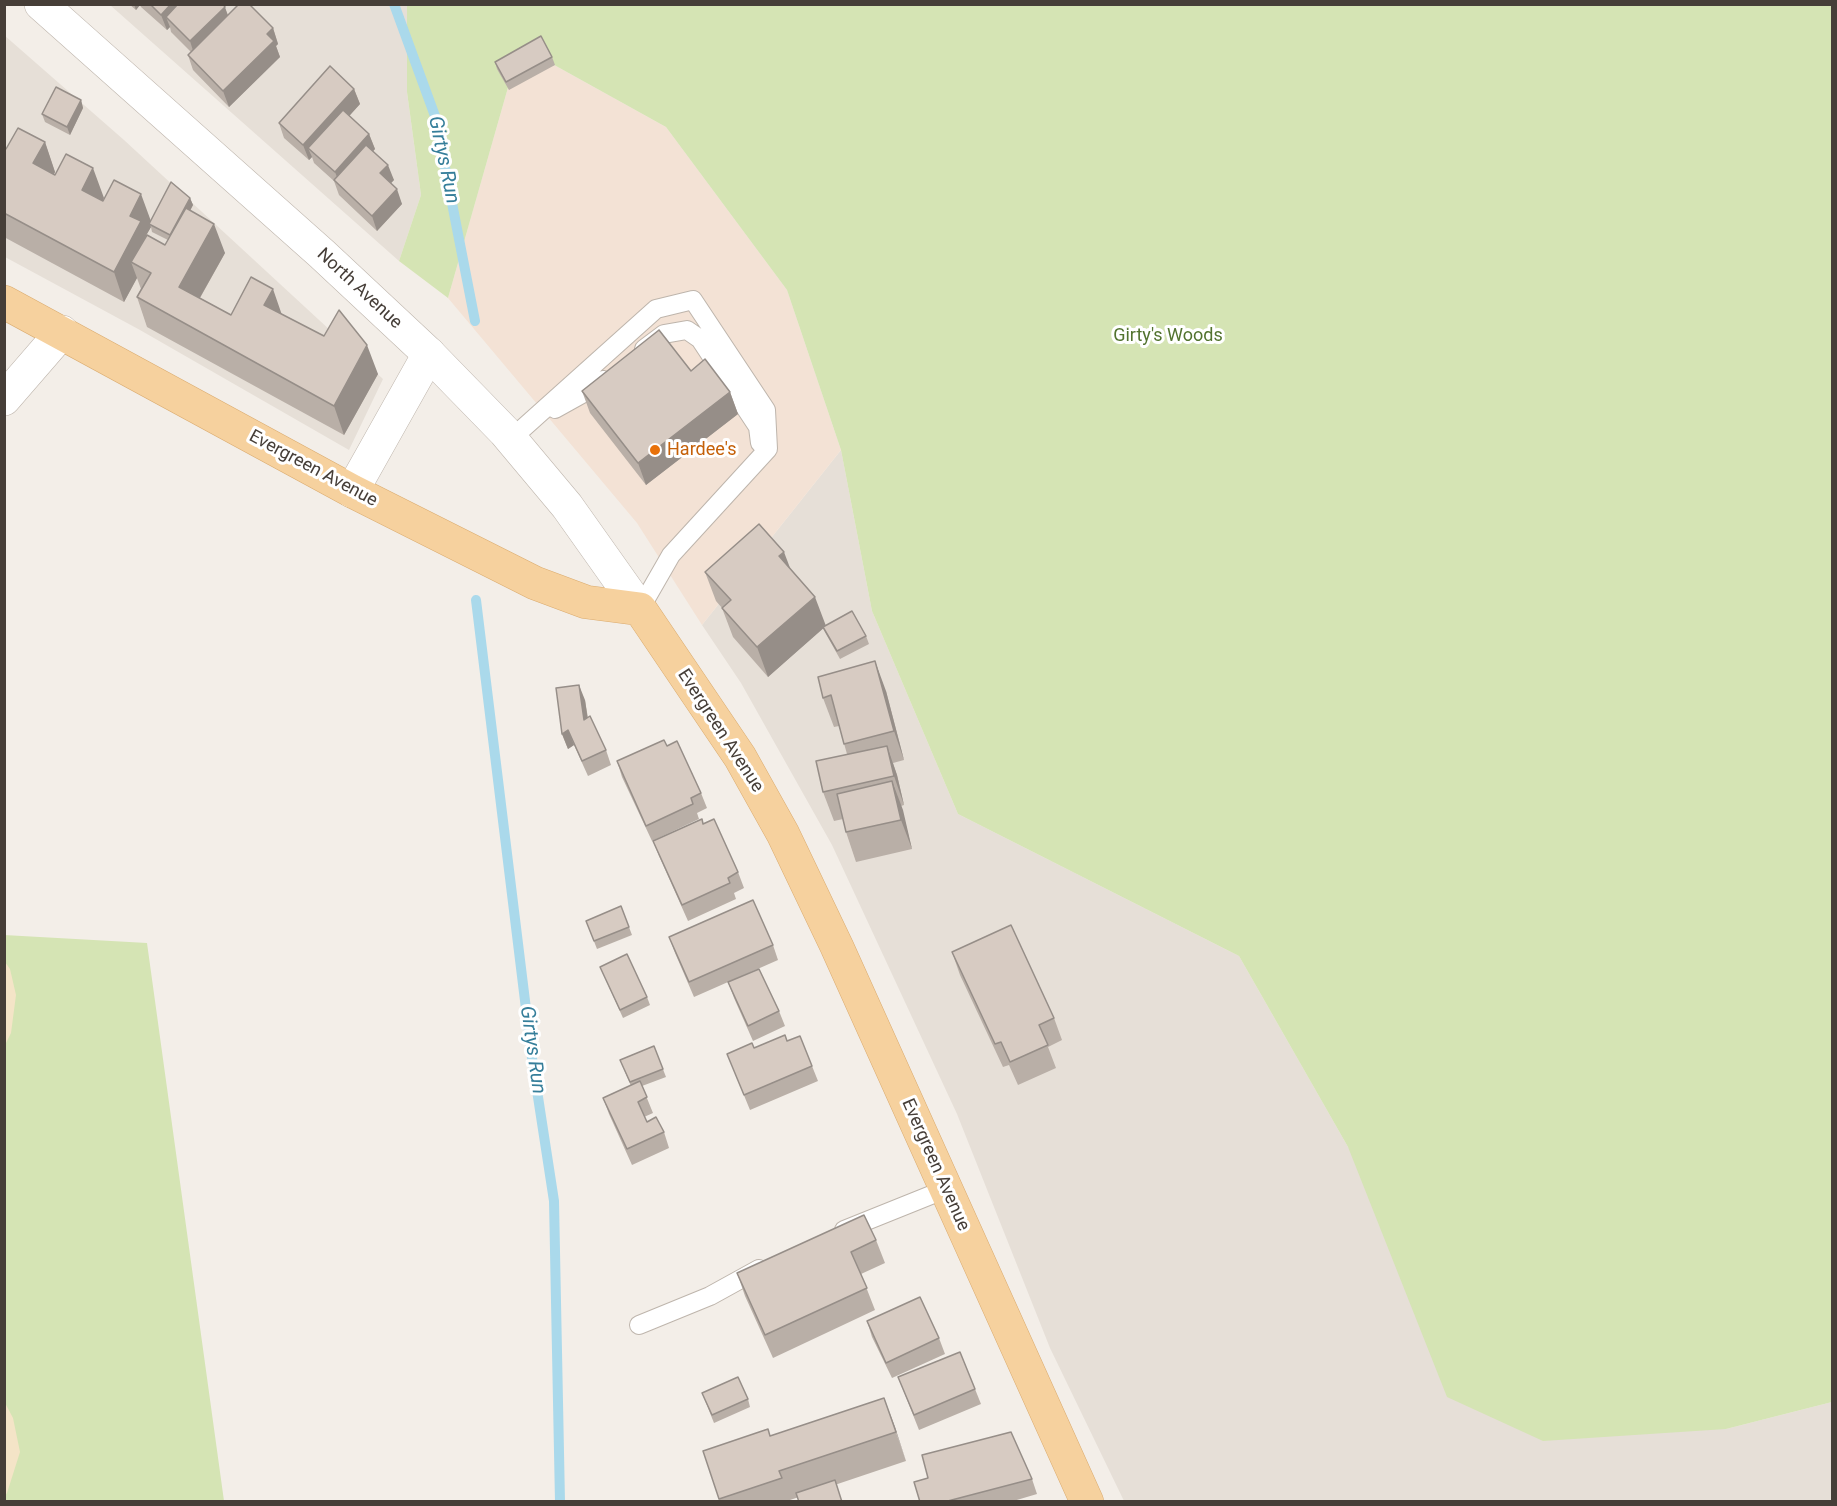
<!DOCTYPE html>
<style>
body{margin:0}
#map{position:relative;width:1837px;height:1506px;overflow:hidden;background:#f3eee8;font-family:Roboto,sans-serif}
canvas{display:block}
.frame{position:absolute;inset:0;border:6px solid #463e38;pointer-events:none}
</style>
<div id="map">
<canvas width="1837" height="1506"></canvas>
<div class="frame"></div>
</div>
<script>
const context = document.querySelector('canvas').getContext('2d');
context.lineJoin = 'round';
function fill(path, color) {
  context.fillStyle = color;
  context.fill(path, 'evenodd');
}
function shape(rows) {
  const path = new Path2D();
  for (const r of rows) {
    path.moveTo(r[0], r[1]);
    for (let i = 2; i < r.length; i += 2) path.lineTo(r[i], r[i + 1]);
  }
  return path;
}
function trace(path, color, width, dash) {
  context.strokeStyle = color;
  context.lineWidth = width;
  context.lineCap = dash ? 'butt' : 'round';
  context.setLineDash(dash || []);
  context.stroke(path);
}
function label(font, color, halo, rows, align = 'center') {
  context.font = font + ' Roboto,sans-serif';
  context.lineWidth = 6;
  context.setLineDash([]);
  context.textBaseline = 'middle';
  context.strokeStyle = halo;
  context.fillStyle = color;
  for (const [text, x, y, turn = 0] of rows) {
    context.save();
    context.translate(x, y);
    context.rotate((+turn || 0) * Math.PI / 180);
    context.textAlign = isNaN(turn) ? turn : align;
    if (halo) context.strokeText(text, 0, 0);
    context.fillText(text, 0, 0);
    context.restore();
  }
}
fill(shape([
 [110,5,407,5,407,92,421,195,399,261],
 [4,35,124,140,383,379,349,450,140,330,5,257],
 [841,450,872,611,958,814,1239,956,1348,1147,1726,1429,1832,1402,1832,1501,1124,1501,1050,1348,957,1114,832,845,741,683,702,625]
]), '#e6dfd7');
fill(shape([
 [538,56,666,127,787,290,841,450,702,625,637,523,448,298,509,84]
]), '#f3e2d5');
fill(shape([
 [407,5,1832,5,1832,1402,1726,1429,1543,1441,1447,1397,1348,1147,1239,956,958,814,872,611,841,450,787,290,666,127,538,56,509,84,448,298,399,261,421,195,407,92],
 [4,935,147,943,224,1501,5,1501]
]), '#d5e4b4');
fill(shape([
 [5,962,10,969,16,995,11,1033,5,1045],
 [4,1401,13,1418,20,1452,7,1493,5,1496]
]), '#f4e4c7');
trace(shape([
 [394,4,435,116,475,321],
 [476,600,532,1058,554,1201,560,1502]
]), '#aad9eb', 10);
const service = shape([
 [644,349,664,334,687,330,700,339,758,427,760,443],
 [555,409,591,389,603,380],
 [511,439,656,309,693,300,766,410,768,449,671,555,640,609],
 [844,1230,946,1189],
 [639,1325,710,1296,759,1269]
]);
const minor = shape([
 [4,399,62,332],
 [352,491,429,354]
]);
const tertiary = shape([
 [41,4,322,254,429,354,505,432,567,506,640,609]
]);
const primary = shape([
 [4,302,352,491,535,583,586,602,640,609,740,757,783,834,837,947,1087,1502]
]);
trace(service, '#beb5ac', 20);
trace(minor, '#beb5ac', 34);
trace(tertiary, '#beb5ac', 34);
trace(primary, '#daab6f', 34);
trace(service, '#fff', 18);
trace(minor, '#fff', 33);
trace(tertiary, '#fff', 33);
trace(primary, '#f6d19e', 33);
fill(shape([
 [129,4,223,4,228,15,273,28,278,44,276,46,280,57,229,107,193,70,188,55,191,52,171,32,170,27,167,30,141,7,140,5,136,10],
 [552,57,555,65,509,90,497,69,495,62],
 [354,89,360,104,349,116,369,134,375,149,373,151,394,180,391,183,402,204,377,231,339,195,334,181,314,163,312,157,309,160,284,138,279,123],
 [81,100,83,108,70,135,45,122,42,114],
 [45,142,55,172,54,174,104,198,102,201,151,221,190,198,193,205,190,210,225,253,200,298,231,315,282,314,378,374,344,435,147,327,137,297,141,289,137,278,124,302,4,237,4,148,6,149],
 [151,227,152,232,168,240,165,245,146,235],
 [691,371,730,392,738,414,646,485,590,413,582,391],
 [790,569,825,625,866,636,869,644,840,659,826,634,823,628,768,677,733,637,722,608,716,601,705,572],
 [818,677,886,691,904,760,893,763,897,775,904,805,901,806,912,849,856,862,846,832,843,819,834,821,823,792,847,754,839,726,834,727,823,698],
 [585,700,588,718,606,750,611,765,588,776,574,745,568,749,562,734],
 [667,746,701,793,707,808,697,813,699,819,652,841,622,777,617,761],
 [703,824,738,872,744,888,734,893,736,899,688,921,659,856,653,841],
 [621,906,632,935,597,949,586,921],
 [669,937,773,945,778,960,694,997,675,953],
 [952,952,1054,1018,1062,1040,1048,1047,1056,1068,1018,1085,1009,1065,1003,1067,960,975],
 [600,967,647,997,650,1005,623,1018],
 [728,982,779,1011,785,1026,753,1041,734,998],
 [787,1041,812,1066,818,1081,750,1110,727,1054],
 [654,1046,666,1077,642,1086,653,1113,644,1117,647,1122,664,1132,669,1148,632,1165,609,1114,603,1098,631,1086,620,1060],
 [876,1240,885,1263,861,1274,875,1310,773,1358,745,1296,737,1273],
 [867,1321,939,1338,945,1354,892,1378,872,1337],
 [898,1377,975,1389,981,1404,919,1430],
 [702,1393,748,1399,750,1407,714,1423],
 [884,1398,906,1461,790,1500,790,1502,720,1502,703,1451,770,1436],
 [1032,1479,1037,1494,1010,1502,920,1502]
]), '#b9afa7');
fill(shape([
 [134,4,140,4,140,5,136,10],
 [171,4,190,4,166,17,170,27,167,30,161,15],
 [225,7,230,22,195,57,190,41],
 [273,28,278,44,276,46,280,57,229,107,223,91,267,34],
 [354,89,360,104,315,154,308,148,312,157,309,160,303,145],
 [81,100,83,108,70,135,67,127],
 [369,134,375,149,341,187,335,172],
 [45,142,55,172,44,192,33,163],
 [388,165,394,180,385,189,380,173],
 [93,168,104,198,92,219,82,190],
 [397,189,402,204,377,231,372,216],
 [141,194,152,224,149,224,151,227,131,262,137,278,124,302,114,272,130,216],
 [190,198,193,205,174,243,171,235],
 [214,224,225,253,189,317,179,287],
 [273,289,283,318,264,305],
 [367,345,378,374,344,435,334,406],
 [730,392,738,414,646,485,638,463],
 [784,552,795,581,779,556],
 [815,597,826,626,768,677,757,647],
 [875,661,886,691,904,760,894,731],
 [579,685,585,700,590,735,584,720],
 [568,730,574,745,568,749,562,734],
 [887,746,897,775,904,805,894,776],
 [892,781,903,810,912,849,901,820],
 [884,1398,895,1427,906,1461,896,1432]
]), '#968e88');
const building = shape([
 [150,4,171,4,161,15,150,4],
 [178,4,223,4,225,7,190,41,166,17,178,4],
 [239,4,249,4,273,28,267,34,274,41,223,91,188,55,239,4],
 [541,36,552,57,506,82,495,62,541,36],
 [330,66,354,89,303,145,279,123,330,66],
 [56,87,81,100,67,127,42,114,56,87],
 [343,110,369,134,335,172,308,148,343,110],
 [18,128,45,142,33,163,55,175,66,154,93,168,82,190,103,201,114,180,141,194,130,216,141,221,114,272,4,213,4,148,6,149,18,128],
 [366,145,388,165,380,173,397,189,372,216,334,180,366,145],
 [171,182,190,198,170,235,149,224,171,182],
 [186,208,214,224,179,287,231,315,251,277,273,289,264,305,324,336,339,310,367,345,334,406,137,297,151,273,131,262,147,235,165,245,186,208],
 [659,330,691,371,705,359,730,392,638,463,582,391,659,330],
 [759,524,784,552,779,556,815,597,757,647,722,608,731,600,705,572,759,524],
 [852,611,866,636,837,651,823,627,852,611],
 [875,661,894,731,844,744,831,695,823,698,818,677,875,661],
 [579,685,584,720,590,716,606,750,582,761,568,730,562,734,556,688,579,685],
 [664,740,667,746,677,741,701,793,691,798,693,804,646,826,617,761,664,740],
 [887,746,894,776,823,792,816,761,887,746],
 [892,781,901,820,846,832,837,794,892,781],
 [702,819,703,824,714,819,738,872,728,878,730,883,682,905,653,841,702,819],
 [753,900,773,945,689,982,669,937,753,900],
 [621,906,629,927,594,941,586,921,621,906],
 [1011,925,1054,1018,1039,1025,1048,1045,1010,1062,1001,1042,995,1044,952,952,1011,925],
 [627,954,647,997,620,1010,600,967,627,954],
 [759,969,779,1011,748,1026,728,982,759,969],
 [785,1035,787,1041,800,1036,812,1066,744,1095,727,1054,752,1043,754,1048,785,1035],
 [654,1046,663,1069,630,1082,620,1060,654,1046],
 [640,1081,647,1097,638,1102,647,1122,656,1117,664,1132,627,1149,603,1098,640,1081],
 [864,1215,876,1240,851,1252,867,1288,765,1335,737,1273,864,1215],
 [920,1297,939,1338,886,1363,867,1321,920,1297],
 [960,1352,975,1389,914,1415,898,1377,960,1352],
 [738,1377,748,1399,712,1415,702,1393,738,1377],
 [884,1398,896,1432,779,1471,782,1478,719,1499,703,1451,768,1429,770,1436,884,1398],
 [1011,1432,1032,1479,944,1502,920,1502,914,1482,928,1478,922,1455,1011,1432],
 [835,1480,842,1502,799,1502,796,1493,835,1480]
]);
fill(building, '#d7cbc2');
trace(building, '#968e88', 1.5);
for (const [x, y, r, color] of [
 [655,450,6,"#e8710a"]
]) {
  const dot = new Path2D();
  dot.arc(x, y, r, 0, 2 * Math.PI);
  context.fillStyle = color;
  context.fill(dot);
  trace(dot, '#fff', 2);
}
label('18px', '#463e38', '#fff', [
 ["North Avenue",359,289,43],
 ["Evergreen Avenue",313,469,28],
 ["Evergreen Avenue",720,731,57],
 ["Evergreen Avenue",935,1165,66]
]);
label('18px', '#52732f', '#fff', [
 ["Girty's Woods",1168,336]
]);
label('18px', '#c56008', '#fff', [
 ["Hardee's",667,450]
], 'left');
label('italic 20px', '#357e9a', '#fff', [
 ["Girtys Run",443,160,78],
 ["Girtys Run",532,1050,82]
]);
</script>
